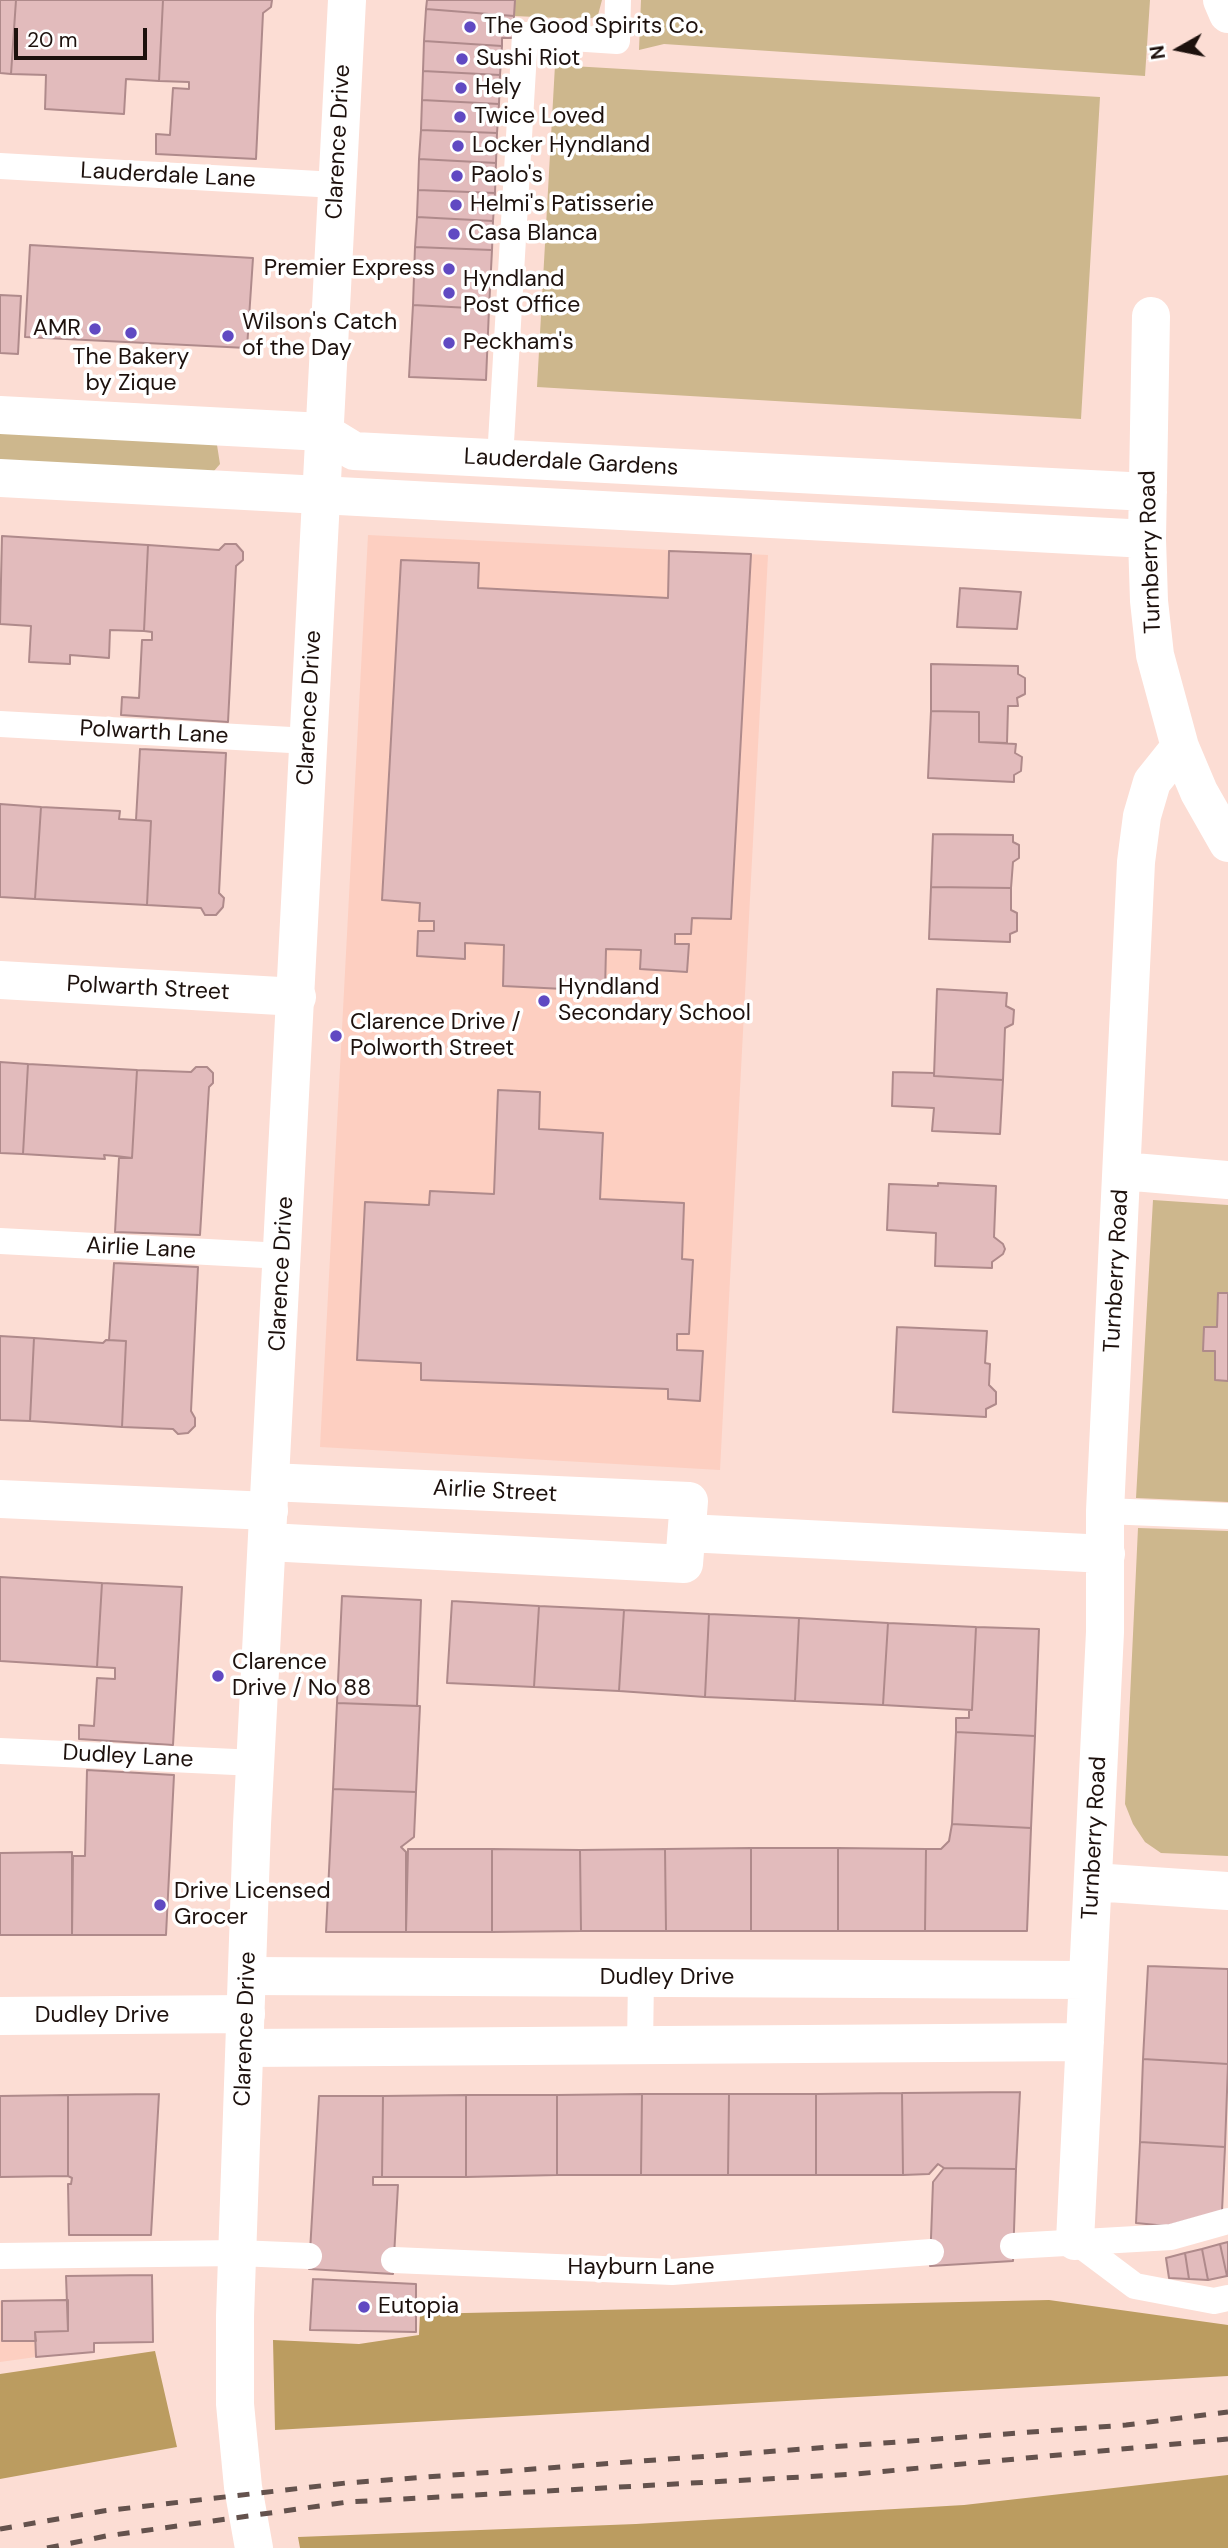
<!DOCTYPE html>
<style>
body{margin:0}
#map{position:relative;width:1228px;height:2548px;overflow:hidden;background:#fcddd4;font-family:"DM Sans",sans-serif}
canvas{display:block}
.north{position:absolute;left:1144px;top:14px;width:70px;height:70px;-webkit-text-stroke:5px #fff;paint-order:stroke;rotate:261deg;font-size:19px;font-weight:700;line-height:28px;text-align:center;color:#1d110d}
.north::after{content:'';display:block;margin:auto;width:24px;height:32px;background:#1d110d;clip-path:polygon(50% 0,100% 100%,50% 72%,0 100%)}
.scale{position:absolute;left:14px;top:28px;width:133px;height:32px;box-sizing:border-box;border:4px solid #1d110d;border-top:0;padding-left:9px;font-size:21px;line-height:24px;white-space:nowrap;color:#1d110d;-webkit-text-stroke:5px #fff;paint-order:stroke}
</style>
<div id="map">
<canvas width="1228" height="2548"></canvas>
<div class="north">N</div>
<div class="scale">20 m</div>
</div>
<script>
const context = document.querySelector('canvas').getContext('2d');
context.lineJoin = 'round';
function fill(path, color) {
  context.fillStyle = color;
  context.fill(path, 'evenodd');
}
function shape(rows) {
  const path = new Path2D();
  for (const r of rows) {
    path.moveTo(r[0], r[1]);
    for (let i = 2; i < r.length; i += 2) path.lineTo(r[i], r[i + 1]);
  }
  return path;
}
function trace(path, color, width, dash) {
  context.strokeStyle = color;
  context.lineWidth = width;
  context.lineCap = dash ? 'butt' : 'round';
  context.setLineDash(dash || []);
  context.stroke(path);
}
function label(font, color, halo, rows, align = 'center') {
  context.font = font + ' "DM Sans",sans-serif';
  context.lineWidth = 7;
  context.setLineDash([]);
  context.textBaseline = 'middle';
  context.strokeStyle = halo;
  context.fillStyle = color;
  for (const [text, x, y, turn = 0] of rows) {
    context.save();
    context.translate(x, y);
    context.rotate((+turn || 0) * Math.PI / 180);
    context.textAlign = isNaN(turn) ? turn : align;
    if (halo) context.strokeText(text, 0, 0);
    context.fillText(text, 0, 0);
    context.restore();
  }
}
fill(shape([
 [368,535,768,555,720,1470,320,1447],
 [0,2301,2,2301,2,2341,36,2341,36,2357,0,2362]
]), '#fdcfc1');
fill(shape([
 [515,0,602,0,598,15,592,18,581,19,514,16],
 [641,0,1150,0,1145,76,664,44,639,50],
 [555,65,1100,97,1081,419,537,387],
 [0,429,217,445,220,464,214,471,0,463],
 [1153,1200,1228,1205,1228,1293,1218,1293,1217,1327,1204,1327,1203,1350,1215,1351,1215,1380,1228,1381,1228,1502,1136,1498],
 [1138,1528,1228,1531,1228,1856,1161,1853,1145,1842,1133,1824,1125,1804]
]), '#cdb78d');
fill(shape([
 [1049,2300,1228,2325,1228,2376,275,2430,273,2340,359,2344,419,2335,420,2314],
 [155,2351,177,2447,0,2479,0,2374],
 [1228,2475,1228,2548,300,2548,298,2537,636,2524,964,2505]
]), '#bb9c60');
const building = shape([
 [0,0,16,0,11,74,0,73,0,0],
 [16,0,163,0,159,81,126,79,124,114,45,109,46,75,11,74,16,0],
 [163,0,272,0,271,7,263,13,256,159,156,154,156,134,170,135,173,88,189,89,189,82,159,81,163,0],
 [427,0,515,0,514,16,426,9,427,0],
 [426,9,514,16,514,38,502,38,502,46,424,41,426,9],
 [424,41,502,46,500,75,423,71,424,41],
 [423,71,500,75,499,104,422,100,423,71],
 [422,100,499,104,497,133,421,130,422,100],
 [421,130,497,133,496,163,419,159,421,130],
 [419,159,496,163,495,193,418,190,419,159],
 [418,190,495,193,493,221,417,217,418,190],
 [417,217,493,221,492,250,415,247,417,217],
 [30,245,253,258,247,348,25,337,30,245],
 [415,247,492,250,489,309,413,305,415,247],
 [0,295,21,296,18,354,0,353,0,295],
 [413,305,489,309,486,380,409,377,413,305],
 [2,536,148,545,144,631,110,630,109,658,70,655,70,664,29,662,31,626,0,624,2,536],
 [225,544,236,544,243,552,243,560,236,566,228,722,121,715,122,697,139,698,142,640,152,640,152,632,144,631,148,545,219,550,225,544],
 [669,551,751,554,731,919,692,918,691,934,675,934,675,944,689,944,687,972,640,969,641,950,606,949,605,991,503,986,504,945,465,943,465,959,417,956,418,931,434,931,434,921,419,921,420,903,382,900,401,560,479,563,478,588,668,598,669,551],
 [960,588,1021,592,1017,629,957,627,960,588],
 [931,664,1018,666,1018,674,1025,678,1025,694,1017,698,1018,706,1008,706,1007,743,979,742,979,712,931,711,931,664],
 [931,711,979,712,979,742,1016,744,1015,753,1022,757,1021,771,1014,775,1014,782,928,778,931,711],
 [140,749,226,753,219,893,224,898,223,907,216,915,205,915,201,908,147,905,151,821,136,820,140,749],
 [0,804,41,807,35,899,0,897,0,804],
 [41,807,120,811,119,819,151,821,147,905,35,899,41,807],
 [933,834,1013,835,1013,842,1019,845,1019,858,1013,862,1011,888,931,887,933,834],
 [931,887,1011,888,1011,910,1017,913,1017,931,1010,934,1010,942,929,939,931,887],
 [937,989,1007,993,1006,1006,1014,1010,1013,1024,1005,1028,1003,1080,934,1076,937,989],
 [0,1062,28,1064,23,1154,0,1153,0,1062],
 [28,1064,137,1070,132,1158,116,1156,104,1155,105,1159,23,1154,28,1064],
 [196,1067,207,1067,213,1073,213,1083,209,1087,200,1235,115,1232,119,1158,132,1158,137,1070,191,1072,196,1067],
 [893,1072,934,1073,934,1076,1003,1080,1000,1134,932,1131,934,1108,892,1106,893,1072],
 [498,1090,540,1092,539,1129,603,1133,600,1199,684,1203,682,1259,693,1260,689,1334,677,1334,677,1350,703,1351,700,1401,668,1399,668,1389,421,1380,421,1363,357,1360,365,1202,429,1205,430,1191,494,1194,498,1090],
 [938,1183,996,1186,994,1237,1003,1244,1005,1249,1003,1254,992,1262,992,1268,935,1266,936,1233,887,1230,889,1184,938,1186,938,1183],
 [114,1263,198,1267,191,1411,195,1418,195,1426,188,1433,178,1434,173,1429,122,1427,126,1341,109,1340,114,1263],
 [1218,1293,1228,1293,1228,1381,1215,1380,1215,1351,1203,1351,1204,1327,1217,1327,1218,1293],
 [897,1327,987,1331,985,1363,990,1364,989,1385,996,1392,996,1404,986,1409,986,1417,893,1412,897,1327],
 [0,1336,34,1338,30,1421,0,1420,0,1336],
 [34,1338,103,1343,106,1340,126,1341,122,1427,30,1421,34,1338],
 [0,1577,102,1583,97,1667,0,1661,0,1577],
 [102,1583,182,1587,173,1745,79,1739,79,1725,94,1726,97,1678,115,1679,115,1668,97,1667,102,1583],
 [342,1596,421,1600,417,1706,337,1703,342,1596],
 [452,1601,539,1606,534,1687,447,1683,452,1601],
 [539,1606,624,1610,619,1691,534,1687,539,1606],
 [624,1610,709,1614,705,1697,619,1691,624,1610],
 [709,1614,799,1618,795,1701,705,1697,709,1614],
 [799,1618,888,1623,883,1705,795,1701,799,1618],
 [888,1623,976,1627,972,1710,883,1705,888,1623],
 [976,1627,1039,1629,1035,1736,956,1732,956,1718,969,1718,969,1710,972,1710,976,1627],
 [337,1703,420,1706,416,1792,333,1789,337,1703],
 [956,1732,1035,1736,1031,1828,952,1824,956,1732],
 [87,1770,174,1775,166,1935,72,1935,73,1856,85,1856,87,1770],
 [333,1789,416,1792,414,1837,401,1847,406,1852,406,1932,326,1932,333,1789],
 [952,1824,1031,1828,1027,1931,925,1931,926,1849,941,1849,949,1841,952,1824],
 [751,1848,838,1848,838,1931,751,1931,751,1848],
 [751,1848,751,1931,666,1931,665,1849,751,1848],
 [838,1848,926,1849,925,1931,838,1931,838,1848],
 [408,1849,492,1849,492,1932,406,1932,408,1849],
 [492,1849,580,1850,581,1931,492,1932,492,1849],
 [665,1849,666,1931,581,1931,580,1850,665,1849],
 [72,1852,72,1935,0,1935,0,1853,72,1852],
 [1148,1966,1228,1969,1228,2064,1143,2059,1148,1966],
 [1143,2059,1228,2064,1225,2147,1140,2142,1143,2059],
 [1020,2092,1016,2169,944,2168,938,2164,929,2174,903,2175,902,2093,1020,2092],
 [902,2093,903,2175,816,2175,816,2094,902,2093],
 [159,2094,151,2235,69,2235,68,2184,71,2184,72,2178,68,2176,68,2095,159,2094],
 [642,2094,641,2175,557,2175,557,2095,642,2094],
 [642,2094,729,2094,728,2175,641,2175,642,2094],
 [729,2094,816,2094,816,2175,728,2175,729,2094],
 [68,2095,68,2176,0,2177,0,2096,68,2095],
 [466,2095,466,2177,382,2177,383,2096,466,2095],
 [466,2095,557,2095,557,2175,466,2177,466,2095],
 [319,2096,383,2096,382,2177,373,2177,373,2185,398,2185,393,2274,309,2269,319,2096],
 [1140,2142,1225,2147,1222,2211,1167,2226,1136,2223,1140,2142],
 [944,2168,1016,2169,1013,2261,930,2266,933,2182,944,2168],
 [1228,2242,1228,2276,1227,2276,1220,2244,1228,2242],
 [1220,2244,1227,2276,1208,2280,1202,2249,1220,2244],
 [1202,2249,1208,2280,1189,2279,1185,2253,1202,2249],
 [1185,2253,1189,2279,1169,2278,1166,2258,1185,2253],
 [152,2275,153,2342,94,2343,94,2352,36,2357,35,2332,68,2331,66,2276,152,2275],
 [313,2279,416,2284,416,2332,310,2330,313,2279],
 [68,2300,68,2331,35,2332,36,2341,2,2341,2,2301,68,2300]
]);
fill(building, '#e2bbbc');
trace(building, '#af8a8b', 2);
trace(shape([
 [0,166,336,185],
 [500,459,525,35,617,41,618,0],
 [0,724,309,741],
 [0,1241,283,1256],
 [1105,1511,1228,1516],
 [0,1751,256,1763],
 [640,2046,641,1978],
 [1075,2241,1135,2286,1214,2301,1228,2298],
 [1013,2246,1171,2237,1228,2221],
 [0,2256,238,2253,309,2256],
 [394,2260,672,2272,931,2252]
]), '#fff', 26);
trace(shape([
 [1222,0,1228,14],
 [0,415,323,432,354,451,1148,492],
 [0,478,1147,539],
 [1180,747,1199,792,1228,843],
 [0,980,297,997],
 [1122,1171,1228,1180],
 [0,1499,269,1511],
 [687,1533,1106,1554],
 [268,1542,684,1564,689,1501,270,1482],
 [1093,1882,1228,1891],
 [247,1976,1087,1980],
 [0,2016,246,2014],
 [246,2048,1085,2042],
 [1075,2241,1105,1632,1105,1511,1136,862,1142,816,1152,782,1180,747,1155,655,1149,601,1147,539,1151,316]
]), '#fff', 38);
trace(shape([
 [254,2548,243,2487,235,2404,235,2316,252,1824,347,0]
]), '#fff', 38);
trace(shape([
 [0,2529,103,2511,346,2483,1126,2425,1228,2412],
 [47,2548,106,2536,348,2502,856,2474,1228,2439]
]), '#64524d', 5, [12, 12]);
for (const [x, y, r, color] of [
 [470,27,7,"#6049c2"],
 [462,59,7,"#6049c2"],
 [461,88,7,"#6049c2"],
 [460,117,7,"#6049c2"],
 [458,146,7,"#6049c2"],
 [457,176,7,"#6049c2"],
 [456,205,7,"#6049c2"],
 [454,234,7,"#6049c2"],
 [449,269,7,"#6049c2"],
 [449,293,7,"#6049c2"],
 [95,329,7,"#6049c2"],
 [131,333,7,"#6049c2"],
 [228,336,7,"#6049c2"],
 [449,343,7,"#6049c2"],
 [544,1001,7,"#6049c2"],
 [336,1036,7,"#6049c2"],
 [218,1676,7,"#6049c2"],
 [160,1905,7,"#6049c2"],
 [364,2307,7,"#6049c2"]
]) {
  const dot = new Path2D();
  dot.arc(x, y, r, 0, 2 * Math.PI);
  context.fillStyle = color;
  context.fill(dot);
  trace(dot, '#fff', 2.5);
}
label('23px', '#1d110d', '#fff', [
 ["The Good Spirits Co.",484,27],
 ["Sushi Riot",476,59],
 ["Hely",475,88],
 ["Twice Loved",474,117],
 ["Locker Hyndland",472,146],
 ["Paolo's",471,176],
 ["Helmi's Patisserie",470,205],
 ["Casa Blanca",468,234],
 ["Premier Express",435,269,"right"],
 ["Hyndland",463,280],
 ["Post Office",463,306],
 ["Wilson's Catch",242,323],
 ["of the Day",242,349],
 ["AMR",81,329,"right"],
 ["Peckham's",463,343],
 ["The Bakery",131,358,"center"],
 ["by Zique",131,384,"center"],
 ["Hyndland",558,988],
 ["Secondary School",558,1014],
 ["Clarence Drive /",350,1023],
 ["Polworth Street",350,1049],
 ["Clarence",232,1663],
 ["Drive / No 88",232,1689],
 ["Drive Licensed",174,1892],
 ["Grocer",174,1918],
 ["Eutopia",378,2307]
], 'left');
label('23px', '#1d110d', '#fff', [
 ["Clarence Drive",339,142,-87],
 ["Lauderdale Lane",168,176,3],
 ["Lauderdale Gardens",571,463,3],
 ["Turnberry Road",1151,552,-92],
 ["Clarence Drive",310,708,-87],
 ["Polwarth Lane",154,733,3],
 ["Polwarth Street",148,989,3],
 ["Airlie Lane",141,1249,3],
 ["Turnberry Road",1117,1271,-87],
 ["Clarence Drive",282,1274,-87],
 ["Airlie Street",495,1492,3],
 ["Dudley Lane",128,1757,3],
 ["Turnberry Road",1095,1838,-87],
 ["Dudley Drive",667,1978],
 ["Dudley Drive",102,2016],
 ["Clarence Drive",246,2029,-88],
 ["Hayburn Lane",641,2268]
]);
</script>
